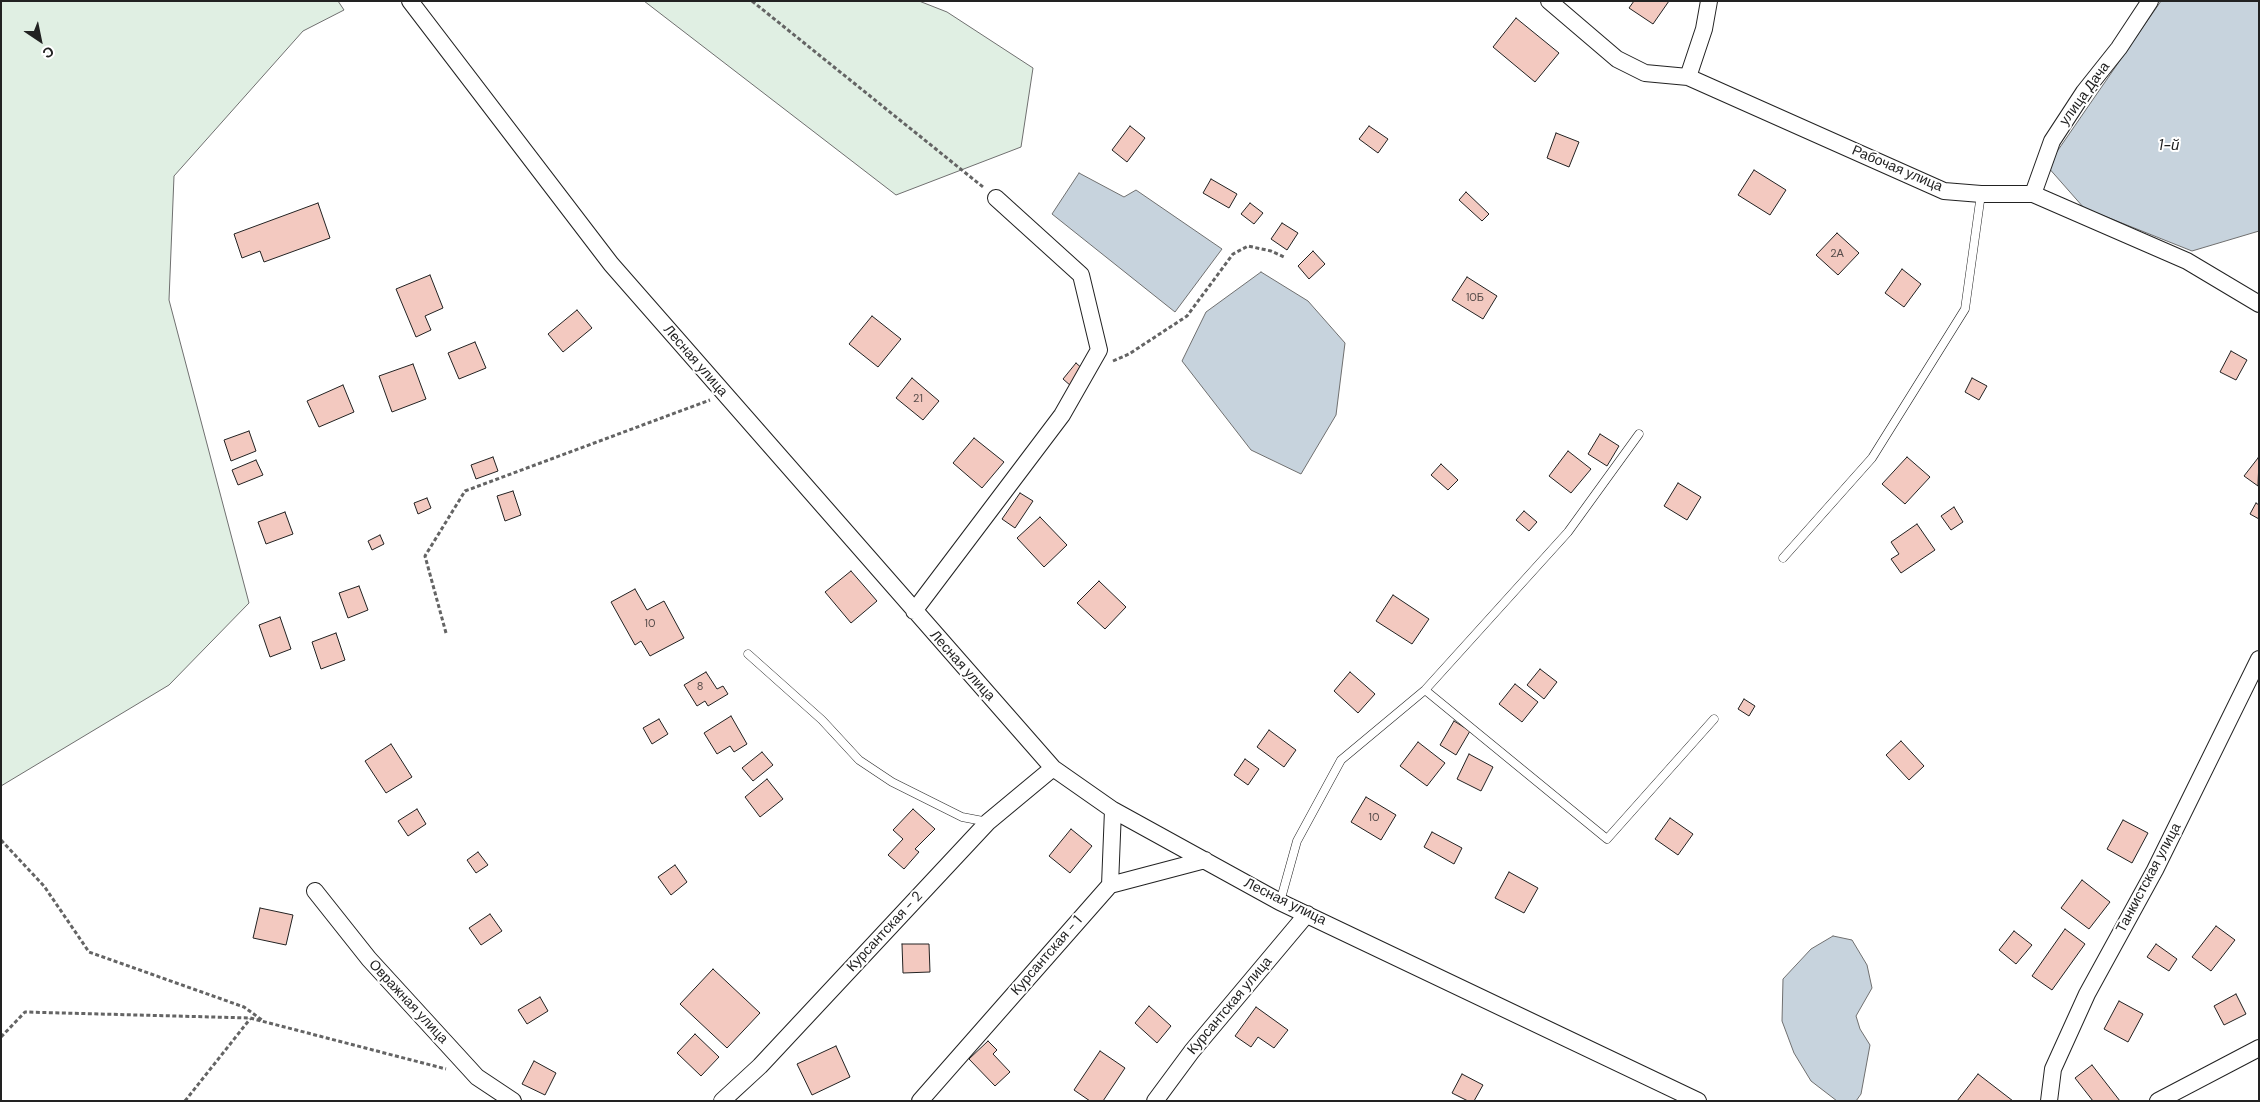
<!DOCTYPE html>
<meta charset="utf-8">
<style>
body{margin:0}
#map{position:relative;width:2260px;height:1102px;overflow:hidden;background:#fff;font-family:"DM Sans",sans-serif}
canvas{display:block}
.frame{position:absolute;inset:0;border:2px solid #222;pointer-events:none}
.north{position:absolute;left:15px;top:15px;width:50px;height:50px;-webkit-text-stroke:4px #fff;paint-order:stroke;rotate:146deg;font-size:14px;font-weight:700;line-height:20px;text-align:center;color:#222}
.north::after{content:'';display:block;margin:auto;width:18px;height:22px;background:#222;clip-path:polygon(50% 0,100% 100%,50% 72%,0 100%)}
</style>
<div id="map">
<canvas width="2260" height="1102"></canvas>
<div class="frame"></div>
<div class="north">С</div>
</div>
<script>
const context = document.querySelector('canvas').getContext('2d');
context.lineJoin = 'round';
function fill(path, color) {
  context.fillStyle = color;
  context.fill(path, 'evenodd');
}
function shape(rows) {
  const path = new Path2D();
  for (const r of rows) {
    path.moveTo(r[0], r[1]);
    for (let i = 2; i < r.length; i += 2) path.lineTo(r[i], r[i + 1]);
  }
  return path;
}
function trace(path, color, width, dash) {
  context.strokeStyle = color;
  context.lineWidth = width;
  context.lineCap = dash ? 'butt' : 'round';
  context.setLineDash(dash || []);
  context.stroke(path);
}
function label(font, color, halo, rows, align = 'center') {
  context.font = font + ' "DM Sans",sans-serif';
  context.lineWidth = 4;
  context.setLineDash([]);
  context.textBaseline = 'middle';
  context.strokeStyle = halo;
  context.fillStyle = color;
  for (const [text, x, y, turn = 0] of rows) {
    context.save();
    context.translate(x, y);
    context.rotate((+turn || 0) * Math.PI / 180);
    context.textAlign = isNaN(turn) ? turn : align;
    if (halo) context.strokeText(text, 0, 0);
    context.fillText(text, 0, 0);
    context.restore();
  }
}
const green = shape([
 [1,1,338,1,344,10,303,31,174,176,169,300,249,603,169,685,1,786,1,1],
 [644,1,919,1,947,12,1033,68,1021,147,896,195,644,1]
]);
fill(green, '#e0efe3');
trace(green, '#6f6f6f', 1);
const water = shape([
 [2161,1,2259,1,2259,231,2192,251,2084,208,2047,166,2161,1],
 [1079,173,1124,197,1136,190,1222,249,1175,312,1052,214,1079,173],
 [1261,272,1308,301,1345,343,1336,415,1301,474,1251,450,1182,361,1206,312,1261,272],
 [1833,936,1852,940,1867,965,1872,988,1856,1016,1860,1029,1870,1045,1861,1094,1856,1101,1837,1101,1811,1081,1794,1053,1782,1021,1783,979,1811,949,1833,936]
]);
fill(water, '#c7d3dd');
trace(water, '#6f6f6f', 1);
const building = shape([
 [1634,1,1669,1,1653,24,1629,8,1634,1],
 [1516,18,1559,53,1535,82,1493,47,1516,18],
 [1130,126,1145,138,1127,162,1112,150,1130,126],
 [1369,126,1388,139,1378,153,1359,139,1369,126],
 [1556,133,1579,142,1569,167,1547,158,1556,133],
 [1754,170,1786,190,1770,215,1738,195,1754,170],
 [1211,179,1237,194,1229,208,1203,193,1211,179],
 [1466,192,1489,214,1482,221,1459,200,1466,192],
 [318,203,330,238,264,262,260,251,242,258,234,234,318,203],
 [1250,203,1263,213,1254,224,1241,214,1250,203],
 [1282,223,1298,233,1287,250,1271,239,1282,223],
 [1837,233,1859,253,1838,275,1816,255,1837,233],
 [1313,251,1325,264,1309,279,1298,266,1313,251],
 [1902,269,1921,284,1904,307,1885,293,1902,269],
 [430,275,443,308,425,316,431,330,416,337,396,289,430,275],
 [1467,277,1497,296,1483,319,1452,300,1467,277],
 [577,310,592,328,563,352,548,334,577,310],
 [872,316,901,339,878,367,849,344,872,316],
 [475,342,486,368,459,379,448,353,475,342],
 [2231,351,2247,360,2236,380,2220,372,2231,351],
 [1076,363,1084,370,1071,386,1063,379,1076,363],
 [413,364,426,399,392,412,379,376,413,364],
 [912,378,939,401,923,420,896,398,912,378],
 [1972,378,1987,386,1979,400,1965,392,1972,378],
 [343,385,354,412,319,427,307,401,343,385],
 [249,431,256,451,231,461,224,440,249,431],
 [1600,434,1619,446,1607,466,1588,454,1600,434],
 [974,438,1004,462,982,488,953,463,974,438],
 [1568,451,1591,469,1571,493,1549,476,1568,451],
 [493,457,498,471,476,479,471,465,493,457],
 [1907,457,1930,477,1905,504,1882,484,1907,457],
 [2258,458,2259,459,2258,486,2244,476,2258,458],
 [256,460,263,475,238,485,232,470,256,460],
 [1441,464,1458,480,1448,490,1431,475,1441,464],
 [1678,483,1701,497,1687,520,1664,506,1678,483],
 [513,491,521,515,505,521,497,496,513,491],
 [1020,493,1033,501,1015,528,1002,519,1020,493],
 [427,498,431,508,418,514,414,503,427,498],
 [2256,503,2259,505,2259,519,2250,514,2256,503],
 [1954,507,1963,522,1951,530,1941,516,1954,507],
 [1524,511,1537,522,1529,531,1516,520,1524,511],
 [285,512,293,534,266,544,258,522,285,512],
 [1040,517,1067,545,1044,567,1017,538,1040,517],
 [1917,524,1935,550,1901,573,1891,559,1899,554,1891,542,1917,524],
 [380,535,384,544,372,550,368,541,380,535],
 [851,571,877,601,851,623,825,592,851,571],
 [1099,581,1126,607,1105,629,1077,603,1099,581],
 [359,586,368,610,348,618,339,593,359,586],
 [635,589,647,610,664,601,684,638,650,656,641,641,635,645,611,602,635,589],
 [1393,595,1429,619,1412,644,1376,621,1393,595],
 [280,617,291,649,270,657,259,625,280,617],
 [336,633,345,660,321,669,312,642,336,633],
 [1540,669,1557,682,1544,699,1527,685,1540,669],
 [706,672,717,689,723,686,728,694,708,706,705,701,697,706,684,685,706,672],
 [1350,672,1375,694,1358,713,1334,691,1350,672],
 [1515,684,1538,702,1522,722,1499,704,1515,684],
 [1744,699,1755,706,1749,716,1738,709,1744,699],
 [731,716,747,744,734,752,730,746,717,754,704,733,731,716],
 [659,719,668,734,652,744,643,728,659,719],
 [1454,721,1470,731,1456,755,1440,745,1454,721],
 [1269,730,1296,750,1284,767,1257,747,1269,730],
 [1901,741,1924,766,1909,780,1886,755,1901,741],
 [1418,742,1445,763,1427,786,1400,766,1418,742],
 [391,744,412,777,386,793,365,761,391,744],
 [762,752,773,765,753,781,742,768,762,752],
 [1469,754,1493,767,1481,791,1457,779,1469,754],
 [1245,759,1259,769,1248,785,1234,775,1245,759],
 [767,779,783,799,760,817,745,797,767,779],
 [1366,797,1396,815,1381,840,1351,822,1366,797],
 [417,809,426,824,408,836,398,821,417,809],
 [913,809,935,829,915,849,919,852,904,869,888,855,903,839,893,830,913,809],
 [1670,818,1693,834,1678,855,1655,839,1670,818],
 [2123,820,2148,833,2132,863,2107,849,2123,820],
 [1071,829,1092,846,1070,873,1049,856,1071,829],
 [1432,832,1462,848,1454,864,1424,847,1432,832],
 [478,852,488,865,476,873,467,860,478,852],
 [675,865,687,882,671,895,658,877,675,865],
 [1509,872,1538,888,1524,913,1495,898,1509,872],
 [2082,880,2110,902,2089,929,2061,908,2082,880],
 [260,908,293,915,286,945,253,938,260,908],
 [490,914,502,931,481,945,469,928,490,914],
 [2216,926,2235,940,2211,971,2192,957,2216,926],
 [2065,929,2085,944,2052,990,2032,976,2065,929],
 [2014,931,2032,945,2016,964,1999,950,2014,931],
 [902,944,929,944,930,972,903,973,902,944],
 [2156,944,2177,959,2169,971,2147,957,2156,944],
 [713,969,760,1013,727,1048,680,1004,713,969],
 [2236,994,2246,1014,2224,1025,2214,1006,2236,994],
 [540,997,548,1011,527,1024,518,1010,540,997],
 [2119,1001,2143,1014,2128,1042,2104,1029,2119,1001],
 [1149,1006,1171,1026,1157,1043,1135,1023,1149,1006],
 [1256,1007,1288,1030,1274,1048,1258,1037,1251,1047,1235,1036,1256,1007],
 [695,1034,719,1057,701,1076,677,1053,695,1034],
 [988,1041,997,1050,993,1054,1010,1072,995,1086,969,1059,988,1041],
 [836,1046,850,1077,812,1095,797,1064,836,1046],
 [1100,1051,1125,1068,1103,1101,1090,1101,1074,1090,1100,1051],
 [534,1061,556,1073,545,1095,522,1084,534,1061],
 [2092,1065,2120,1101,2093,1101,2075,1078,2092,1065],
 [1462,1074,1483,1085,1474,1101,1468,1101,1452,1093,1462,1074],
 [1978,1074,2013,1101,1957,1101,1978,1074]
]);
fill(building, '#f3c9c0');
trace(building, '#222', 1);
const service = shape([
 [1783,558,1872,458,1965,309,1981,194],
 [748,654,822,720,859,760,892,782,962,817,988,822],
 [1425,690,1607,839,1714,719],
 [1280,902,1297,841,1341,760,1425,690,1568,532,1639,434]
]);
const minor = shape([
 [410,1,611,264,1053,768,1113,810,1280,902,1698,1101],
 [1549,1,1617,59,1645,73,1688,77,1944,191,1981,194,2033,194,2187,261,2259,304],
 [1688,77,1704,29,1709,1],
 [2033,194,2052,141,2084,92,2119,48,2150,1],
 [914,611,1062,415,1099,350,1081,275,996,198],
 [1110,885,1113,810],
 [315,891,369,959,477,1077,513,1101],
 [722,1101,760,1066,988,822,1053,768],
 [920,1101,1110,885,1205,860],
 [1155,1101,1192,1051,1307,914],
 [2049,1101,2053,1069,2087,994,2155,870,2259,659],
 [2158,1101,2259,1048]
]);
trace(service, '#222', 9);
trace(minor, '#222', 18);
trace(shape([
 [752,1,983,187],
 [1113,361,1129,354,1187,316,1233,254,1248,246,1271,251,1284,257],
 [446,633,425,556,465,491,710,400],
 [1,840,44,886,89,952,244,1007,262,1020],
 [1,1037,25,1012,250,1018,446,1069],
 [185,1101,250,1019]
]), '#646464', 3, [4, 2.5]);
trace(service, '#fff', 8);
trace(minor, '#fff', 16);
label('11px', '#564c4a', null, [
 ["2А",1837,254],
 ["10Б",1475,298],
 ["21",918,399],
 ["10",650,624],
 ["8",700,687],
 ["10",1374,818]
]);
label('14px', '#222', '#fff', [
 ["улица Дача",2085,94,-54],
 ["Рабочая улица",1897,169,23],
 ["Лесная улица",695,361,49],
 ["Лесная улица",962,666,48],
 ["Танкистская улица",2149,878,-62],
 ["Лесная улица",1285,902,26],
 ["Курсантская - 2",885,932,-47],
 ["Курсантская - 1",1047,956,-49],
 ["Овражная улица",408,1002,47],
 ["Курсантская улица",1230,1006,-50]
]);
label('italic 15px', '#222', '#fff', [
 ["1-й",2169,146]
]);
</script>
